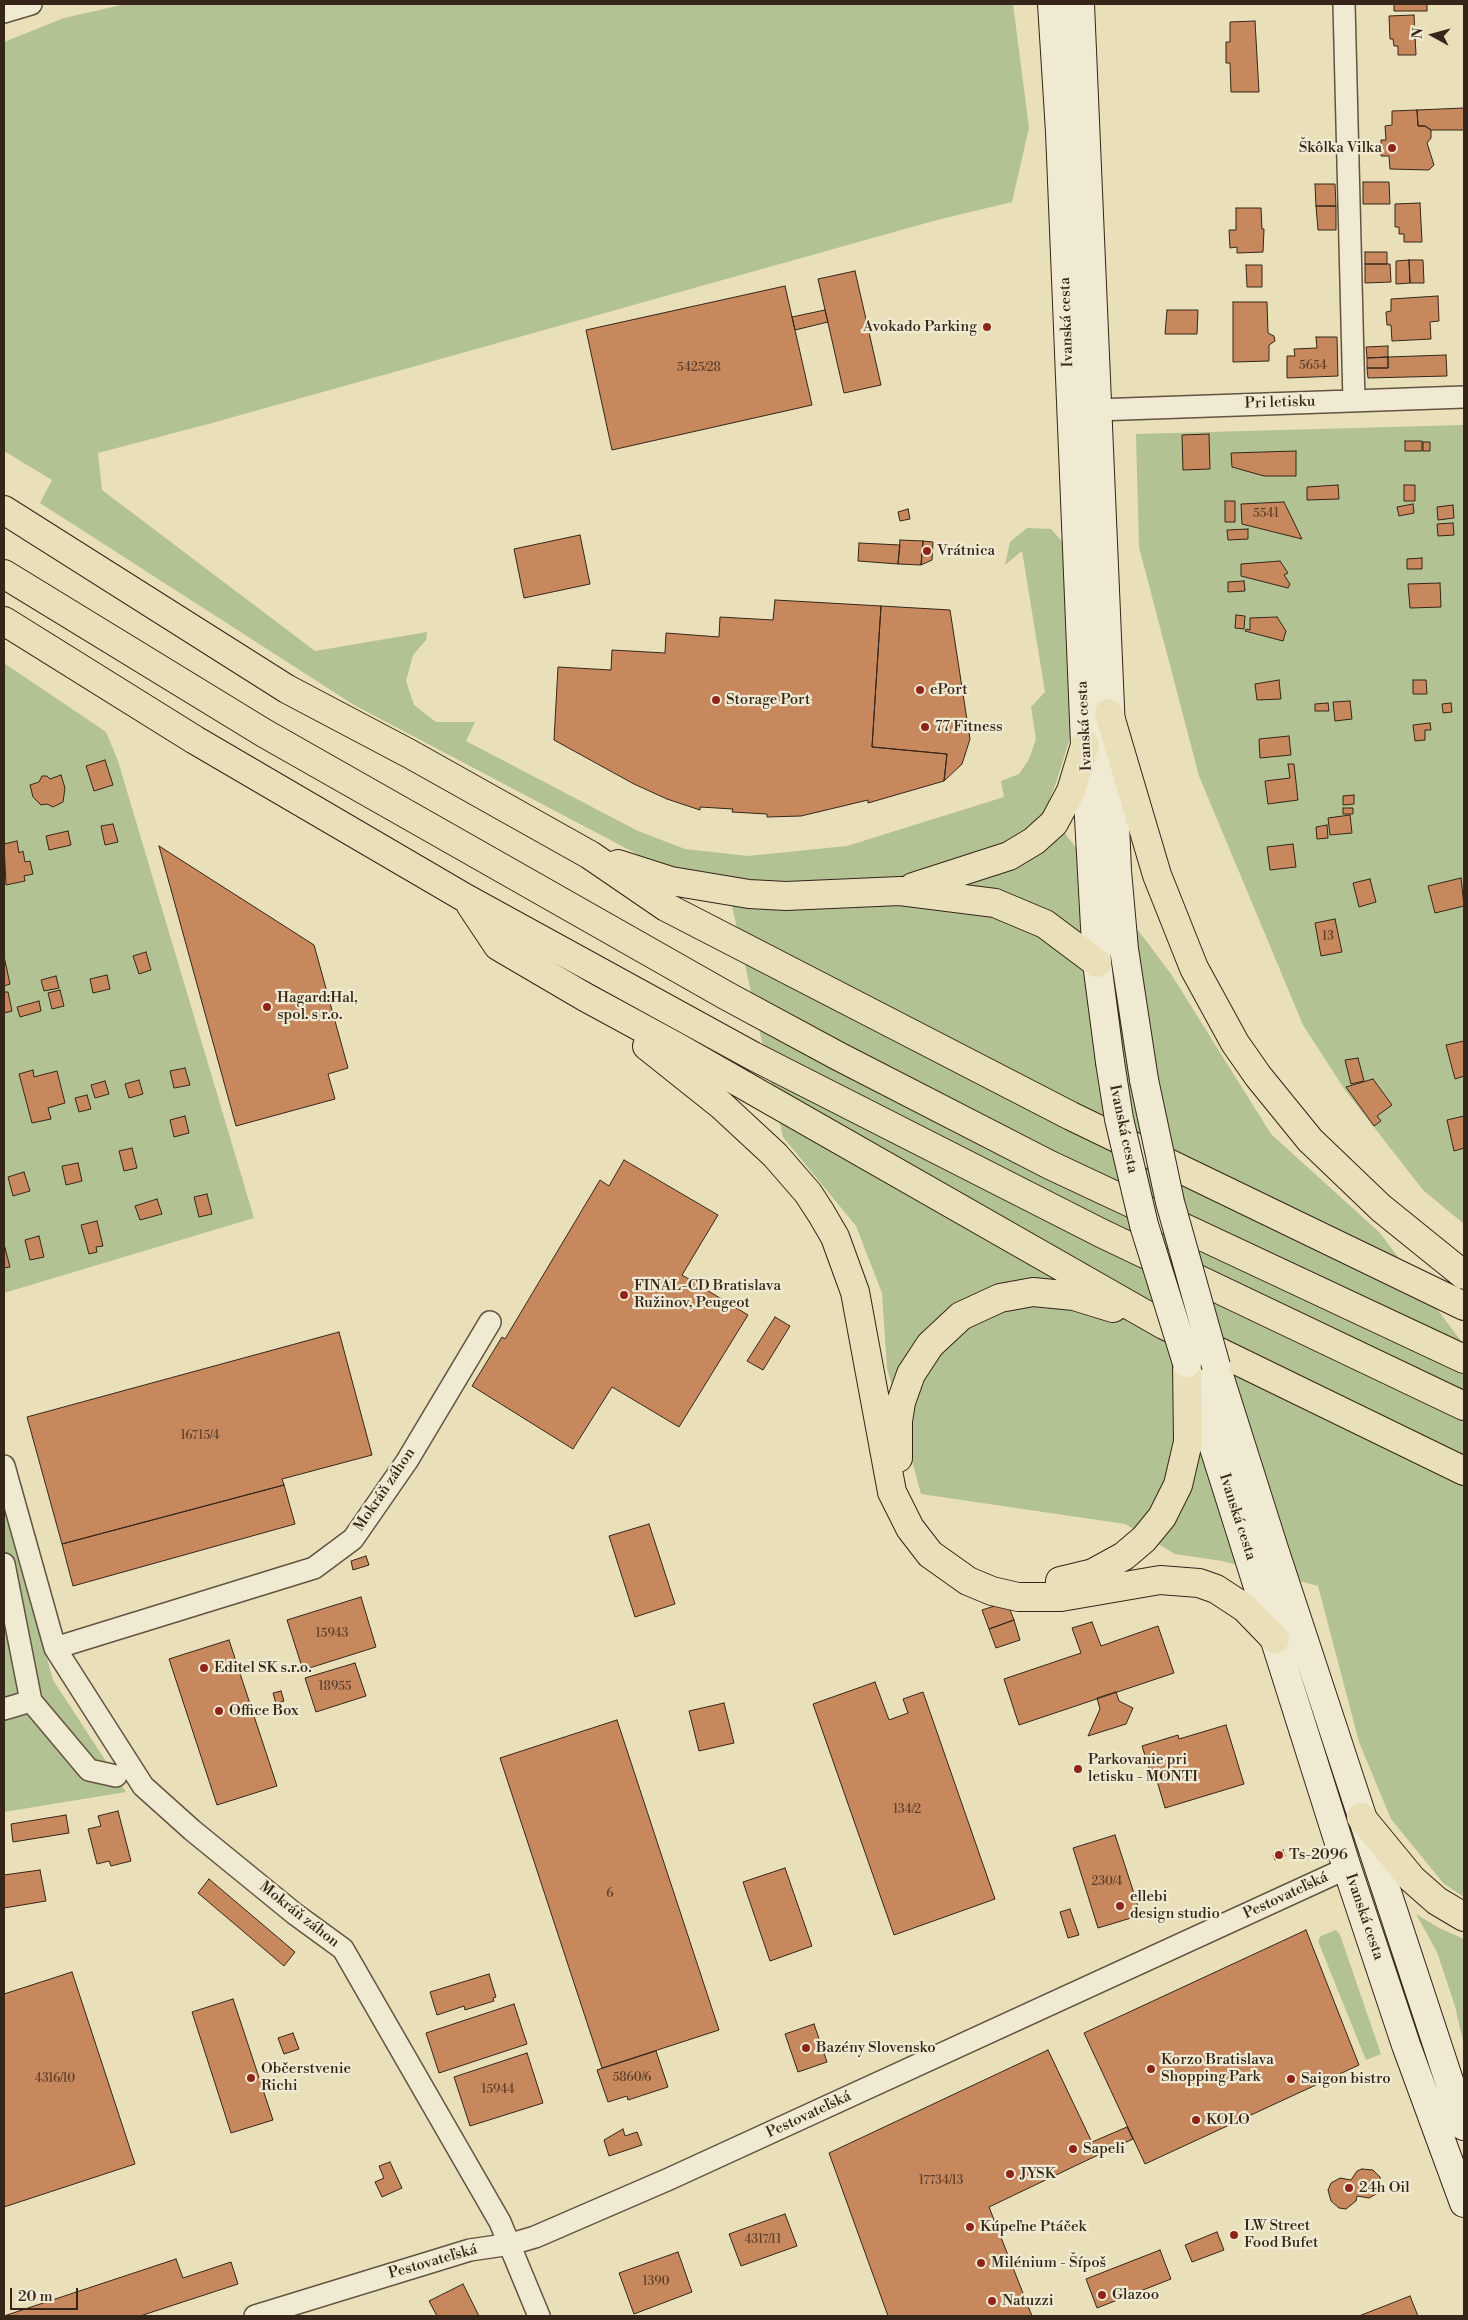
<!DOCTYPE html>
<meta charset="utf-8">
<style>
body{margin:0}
#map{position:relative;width:1468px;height:2320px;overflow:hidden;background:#e9dfb9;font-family:"Libre Bodoni",serif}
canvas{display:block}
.frame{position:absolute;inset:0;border:5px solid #352619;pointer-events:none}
.north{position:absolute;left:1408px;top:10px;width:50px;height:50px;-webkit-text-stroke:4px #f1ead2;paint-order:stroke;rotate:277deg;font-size:14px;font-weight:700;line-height:20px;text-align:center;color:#352619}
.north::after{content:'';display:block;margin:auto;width:18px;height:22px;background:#352619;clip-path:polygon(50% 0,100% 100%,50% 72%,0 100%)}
.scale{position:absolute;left:10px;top:2288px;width:68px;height:22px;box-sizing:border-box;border:2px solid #352619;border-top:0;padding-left:6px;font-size:15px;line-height:18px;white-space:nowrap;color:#352619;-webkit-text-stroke:4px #f1ead2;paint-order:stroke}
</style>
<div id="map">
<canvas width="1468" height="2320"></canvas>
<div class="frame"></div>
<div class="north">N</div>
<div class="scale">20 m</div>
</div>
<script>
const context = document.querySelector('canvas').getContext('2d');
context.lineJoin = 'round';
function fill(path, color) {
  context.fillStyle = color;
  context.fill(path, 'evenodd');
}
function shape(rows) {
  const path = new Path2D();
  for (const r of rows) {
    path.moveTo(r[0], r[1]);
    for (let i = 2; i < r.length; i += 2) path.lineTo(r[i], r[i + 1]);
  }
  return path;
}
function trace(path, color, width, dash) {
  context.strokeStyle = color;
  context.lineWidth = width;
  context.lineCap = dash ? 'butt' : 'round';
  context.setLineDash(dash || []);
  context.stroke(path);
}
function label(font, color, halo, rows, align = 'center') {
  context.font = font + ' "Libre Bodoni",serif';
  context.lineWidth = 4.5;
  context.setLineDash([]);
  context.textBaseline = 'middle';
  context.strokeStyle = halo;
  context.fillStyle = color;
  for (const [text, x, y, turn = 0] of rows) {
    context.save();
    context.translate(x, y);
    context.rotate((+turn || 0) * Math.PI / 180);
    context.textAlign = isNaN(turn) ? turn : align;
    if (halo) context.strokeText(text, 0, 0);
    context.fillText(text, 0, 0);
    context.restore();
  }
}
fill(shape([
 [126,4,1013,4,1029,128,1012,202,937,220,212,423,98,453,102,490,315,651,427,632,426,640,413,655,406,681,414,705,436,722,475,722,466,741,638,831,685,849,748,856,847,846,1004,797,1001,781,1019,774,1029,759,1036,739,1031,707,1045,692,1022,551,1005,565,1010,542,1027,528,1051,529,1067,547,1070,738,1056,783,1046,808,1171,974,1271,1134,1380,1233,1464,1345,1464,1897,1444,1884,1391,1819,1359,1742,1318,1586,1222,1561,1175,1554,1125,1524,921,1494,887,1368,882,1293,856,1226,783,1137,727,883,673,873,354,705,40,503,52,480,4,451,4,42,64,18],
 [1464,425,1464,1224,1423,1190,1345,1090,1303,1025,1245,886,1199,776,1139,547,1136,434],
 [4,663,106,732,118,761,254,1218,4,1293],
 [4,1499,53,1680,126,1792,4,1812],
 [1416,1914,1439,1928,1464,1939,1464,2046,1455,2006,1437,1952],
 [1336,1930,1340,1935,1381,2054,1366,2060,1318,1941,1321,1936]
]), '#b3c292');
const building = shape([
 [1394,4,1427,4,1427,11,1394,11,1394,4],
 [1414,15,1416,55,1398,55,1398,46,1394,46,1393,39,1390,39,1389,16,1414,15],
 [1255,21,1259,92,1231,92,1230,63,1226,63,1226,42,1230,42,1230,22,1255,21],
 [1464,108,1464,130,1431,130,1425,126,1418,126,1417,110,1464,108],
 [1417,110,1418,126,1425,126,1431,130,1431,138,1427,143,1434,165,1429,170,1390,169,1389,156,1381,156,1381,140,1386,140,1385,126,1392,125,1392,111,1417,110],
 [1363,182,1389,182,1390,204,1363,204,1363,182],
 [1315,184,1335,184,1336,206,1316,206,1315,184],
 [1420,203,1422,242,1404,242,1404,234,1399,234,1399,227,1395,227,1395,204,1420,203],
 [1316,206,1336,206,1336,230,1318,230,1316,206],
 [1236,208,1261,208,1262,229,1264,229,1263,252,1237,253,1237,247,1230,248,1229,230,1236,230,1236,208],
 [1365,252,1387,252,1387,264,1365,264,1365,252],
 [1409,260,1410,283,1396,284,1396,261,1409,260],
 [1409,260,1423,260,1424,283,1410,283,1409,260],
 [1365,264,1390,264,1391,282,1365,283,1365,264],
 [1246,265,1262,265,1262,287,1247,287,1246,265],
 [855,271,881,385,844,393,818,279,855,271],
 [785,286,812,405,612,450,586,330,785,286],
 [1438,296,1439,321,1430,322,1431,339,1392,341,1391,325,1387,325,1386,312,1391,311,1391,299,1438,296],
 [1233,302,1267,302,1268,333,1274,336,1275,341,1269,345,1269,361,1233,362,1233,302],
 [825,310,828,322,795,330,792,317,825,310],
 [1167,310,1198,310,1197,334,1165,334,1167,310],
 [1316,337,1337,337,1338,376,1287,378,1287,356,1295,356,1294,349,1317,348,1316,337],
 [1388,346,1388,357,1367,358,1366,347,1388,346],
 [1446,355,1447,376,1368,378,1367,368,1388,368,1388,357,1446,355],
 [1388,357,1388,368,1367,368,1367,358,1388,357],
 [1209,434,1210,469,1183,470,1182,435,1209,434],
 [1405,441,1422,441,1422,451,1405,451,1405,441],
 [1423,442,1430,442,1430,451,1423,451,1423,442],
 [1296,451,1296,476,1264,476,1232,467,1231,453,1296,451],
 [1338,485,1339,499,1307,500,1307,487,1338,485],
 [1404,485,1415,485,1415,501,1404,501,1404,485],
 [1225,501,1235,501,1235,522,1225,522,1225,501],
 [1284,502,1302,539,1242,524,1241,504,1284,502],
 [1413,504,1414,513,1399,516,1397,507,1413,504],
 [1453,505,1454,518,1438,520,1437,507,1453,505],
 [908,509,910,519,900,521,898,512,908,509],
 [1453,523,1454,535,1438,536,1437,524,1453,523],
 [1248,529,1248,539,1228,540,1227,530,1248,529],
 [580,535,590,584,524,598,514,549,580,535],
 [900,540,923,541,921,565,898,564,900,540],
 [923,541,933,542,932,560,921,565,923,541],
 [859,543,900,545,898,564,858,561,859,543],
 [1422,558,1422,569,1407,569,1407,559,1422,558],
 [1280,561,1288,573,1284,575,1290,584,1288,588,1241,576,1241,564,1280,561],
 [1244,581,1245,591,1228,592,1228,582,1244,581],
 [1440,583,1441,607,1410,608,1408,584,1440,583],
 [775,600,881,606,872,747,947,754,944,781,868,803,868,800,801,816,767,817,767,814,732,812,733,809,700,807,700,810,667,799,634,784,554,740,558,667,611,670,612,650,665,653,666,633,719,637,720,617,773,620,775,600],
 [881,606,950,610,970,739,962,764,944,781,947,754,872,747,881,606],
 [1236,615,1245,616,1244,629,1235,628,1236,615],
 [1277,617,1286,631,1283,641,1245,631,1246,629,1250,630,1250,618,1277,617],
 [1279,680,1281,699,1257,700,1255,684,1279,680],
 [1413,680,1426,680,1427,694,1413,694,1413,680],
 [1350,701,1352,719,1335,721,1333,702,1350,701],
 [1328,703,1329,711,1315,711,1315,704,1328,703],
 [1451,703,1452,712,1443,713,1442,704,1451,703],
 [1430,723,1431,730,1425,730,1425,740,1415,741,1413,725,1430,723],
 [1289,736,1291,755,1260,758,1259,739,1289,736],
 [105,760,113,785,94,791,86,766,105,760],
 [1288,764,1294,764,1298,800,1268,804,1265,781,1290,778,1288,764],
 [61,775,65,788,63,802,53,807,47,804,41,805,33,797,30,785,39,782,42,776,47,776,50,779,61,775],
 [1354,795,1354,804,1343,805,1343,796,1354,795],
 [1343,808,1353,808,1353,814,1343,814,1343,808],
 [1350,815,1352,833,1330,835,1328,818,1350,815],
 [113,824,118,842,105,845,101,826,113,824],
 [1327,825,1328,838,1317,839,1316,827,1327,825],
 [68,831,71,845,49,850,46,836,68,831],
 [17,841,19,853,23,851,25,862,30,861,33,874,24,876,25,881,6,885,4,844,17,841],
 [1293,844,1296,867,1270,870,1267,847,1293,844],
 [159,846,314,945,348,1068,328,1074,335,1099,236,1126,159,846],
 [1461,878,1464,906,1435,913,1428,886,1461,878],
 [1370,879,1376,902,1359,907,1353,883,1370,879],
 [1335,919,1342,952,1321,956,1315,923,1335,919],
 [146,952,151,970,139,974,133,956,146,952],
 [4,956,10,984,4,986,4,956],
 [107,975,110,989,93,993,90,979,107,975],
 [56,976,59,988,44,991,41,980,56,976],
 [60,990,64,1006,52,1009,48,993,60,990],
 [4,992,8,992,12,1011,4,1013,4,992],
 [39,1001,41,1011,20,1017,17,1007,39,1001],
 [1464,1041,1464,1076,1455,1079,1446,1045,1464,1041],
 [1358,1058,1364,1081,1351,1084,1345,1060,1358,1058],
 [185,1068,190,1085,174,1088,170,1071,185,1068],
 [33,1070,34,1077,57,1071,65,1103,48,1108,51,1119,32,1123,19,1074,33,1070],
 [1373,1079,1392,1105,1377,1116,1381,1121,1374,1126,1346,1087,1373,1079],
 [139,1080,143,1094,129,1098,125,1084,139,1080],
 [105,1081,109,1094,95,1098,91,1085,105,1081],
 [87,1095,91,1109,79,1112,75,1098,87,1095],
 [185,1116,189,1133,174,1137,170,1120,185,1116],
 [1464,1116,1464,1148,1454,1151,1447,1120,1464,1116],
 [132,1148,137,1168,124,1171,119,1151,132,1148],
 [624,1160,718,1215,682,1275,748,1315,679,1427,612,1387,573,1449,472,1386,502,1337,505,1339,600,1180,609,1186,624,1160],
 [78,1163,82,1181,66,1185,62,1166,78,1163],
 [24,1172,30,1191,13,1196,8,1177,24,1172],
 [207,1194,212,1214,199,1217,194,1197,207,1194],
 [157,1199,162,1214,140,1220,135,1206,157,1199],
 [97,1221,103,1246,96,1247,97,1252,89,1254,81,1225,97,1221],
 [39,1236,44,1257,30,1260,25,1240,39,1236],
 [4,1244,10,1267,4,1268,4,1244],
 [775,1317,790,1326,763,1370,747,1361,775,1317],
 [339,1332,372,1455,282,1479,284,1485,62,1544,27,1417,339,1332],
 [284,1485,295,1524,73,1586,62,1544,284,1485],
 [649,1524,675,1604,635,1617,609,1536,649,1524],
 [366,1556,369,1565,353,1570,351,1561,366,1556],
 [361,1597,376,1647,303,1670,287,1620,361,1597],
 [1007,1602,1014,1620,989,1629,982,1610,1007,1602],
 [1014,1620,1020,1640,996,1648,989,1629,1014,1620],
 [1092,1622,1101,1646,1158,1626,1174,1673,1019,1725,1004,1679,1081,1653,1072,1628,1092,1622],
 [229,1640,277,1786,217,1805,169,1659,229,1640],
 [355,1663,366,1696,316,1712,305,1678,355,1663],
 [875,1682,889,1720,908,1713,903,1699,923,1692,995,1899,894,1935,813,1704,875,1682],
 [281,1691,284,1701,276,1704,273,1693,281,1691],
 [1116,1692,1119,1701,1133,1708,1126,1724,1088,1736,1100,1709,1097,1698,1116,1692],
 [724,1703,734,1743,699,1751,689,1711,724,1703],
 [617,1720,719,2030,602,2068,500,1758,617,1720],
 [1226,1725,1244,1784,1165,1808,1155,1774,1151,1775,1142,1746,1178,1735,1179,1739,1226,1725],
 [118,1811,131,1861,111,1866,109,1861,97,1864,88,1829,101,1826,98,1816,118,1811],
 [66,1815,69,1833,13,1842,11,1824,66,1815],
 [1115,1835,1141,1915,1098,1928,1073,1848,1115,1835],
 [1283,1850,1285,1856,1275,1860,1273,1855,1283,1850],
 [785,1868,812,1946,770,1961,743,1882,785,1868],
 [40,1870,46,1901,4,1908,4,1875,40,1870],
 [209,1879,295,1952,284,1966,198,1893,209,1879],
 [1070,1909,1079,1935,1068,1938,1060,1912,1070,1909],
 [1306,1930,1359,2065,1145,2164,1084,2033,1306,1930],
 [72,1972,135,2164,4,2207,4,1994,72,1972],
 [489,1974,496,1997,493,1998,494,2001,465,2010,464,2006,437,2015,430,1992,489,1974],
 [233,1999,273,2120,231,2133,192,2012,233,1999],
 [514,2004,527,2044,439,2073,426,2033,514,2004],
 [814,2024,827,2062,798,2072,785,2034,814,2024],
 [293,2033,299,2049,284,2054,278,2038,293,2033],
 [1048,2050,1098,2155,989,2207,1032,2316,888,2316,829,2153,1048,2050],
 [656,2051,668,2087,628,2100,627,2096,608,2102,597,2070,656,2051],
 [527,2053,543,2103,470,2126,454,2077,527,2053],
 [1127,2127,1133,2139,1098,2155,1092,2142,1127,2127],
 [623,2129,625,2136,637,2132,642,2145,609,2156,604,2140,623,2129],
 [390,2162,402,2188,382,2197,375,2182,384,2178,379,2166,390,2162],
 [1362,2169,1373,2170,1380,2177,1381,2183,1378,2193,1369,2198,1357,2196,1356,2201,1346,2209,1339,2208,1331,2201,1328,2190,1331,2183,1340,2178,1351,2180,1357,2171,1362,2169],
 [785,2214,797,2246,741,2266,729,2234,785,2214],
 [1217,2232,1224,2250,1192,2262,1185,2245,1217,2232],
 [1160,2250,1171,2279,1097,2308,1086,2279,1160,2250],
 [678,2252,692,2292,634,2314,619,2273,678,2252],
 [176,2259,183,2278,231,2262,238,2284,140,2316,4,2316,176,2259],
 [463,2284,479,2316,437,2316,429,2301,463,2284],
 [1410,2296,1418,2316,1359,2316,1410,2296]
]);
fill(building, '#c8885e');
trace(building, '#352619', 1);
const street = shape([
 [1344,4,1354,401],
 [4,12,31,4],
 [1096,410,1464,397],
 [4,1466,55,1648,143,1786,192,1830,295,1914,343,1949,500,2222,539,2316],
 [4,1564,31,1701,89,1770,116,1776],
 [55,1648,314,1568,353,1539,407,1461,490,1322],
 [4,1709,31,1701],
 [255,2316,470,2250,511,2244,535,2237,669,2179,1347,1868]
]);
const secondary = shape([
 [1052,4,1060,132,1085,745,1097,963,1110,1062],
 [1080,4,1117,871,1124,949,1144,1080],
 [1216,1366,1274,1549,1464,2126],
 [1190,1372,1347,1868,1406,2045,1464,2203]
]);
const highway = shape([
 [4,510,287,689,410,754,590,855,666,907,1071,1116,1464,1306],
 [4,574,264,733,727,996,838,1056,1050,1165,1464,1359],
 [4,621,195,740,467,899,753,1056,1101,1233,1464,1406],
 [1109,713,1157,875,1194,968,1235,1043,1258,1076,1310,1140,1381,1208,1464,1275],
 [618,864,671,881,749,894,786,896,900,891,995,903,1045,924,1097,963],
 [913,887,1009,856,1034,841,1054,823,1071,791,1085,745],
 [470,904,498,946,585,997,677,1047,1164,1325,1464,1471],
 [647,1046,721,1105,775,1155,808,1193,821,1213,835,1237,855,1292,892,1492,910,1528,930,1554,968,1581,992,1591,1018,1597,1061,1597,1160,1580,1199,1583,1216,1589,1245,1608,1275,1639],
 [898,1458,898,1421,901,1402,911,1374,930,1345,961,1316,1000,1298,1033,1292,1074,1296,1113,1308],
 [1060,1581,1093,1573,1124,1556,1144,1539,1162,1517,1178,1485,1188,1442,1187,1363],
 [1361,1817,1412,1879,1437,1901,1464,1917]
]);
trace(street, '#625441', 24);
trace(secondary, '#352619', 30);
trace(highway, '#352619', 30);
trace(street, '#f1ead2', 21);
trace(secondary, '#f1ead2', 28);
trace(highway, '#e9dfb9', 28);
const secondaryBridge = shape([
 [1110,1062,1119,1119,1144,1225,1187,1363],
 [1144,1080,1170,1202,1216,1366]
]);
trace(secondaryBridge, '#352619', 30, []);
trace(secondaryBridge, '#f1ead2', 28);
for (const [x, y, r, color] of [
 [1392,148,5,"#8f2418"],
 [987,327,5,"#8f2418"],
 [927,551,5,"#8f2418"],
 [920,690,5,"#8f2418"],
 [716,700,5,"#8f2418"],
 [925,727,5,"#8f2418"],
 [267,1007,5,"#8f2418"],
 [624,1295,5,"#8f2418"],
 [204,1668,5,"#8f2418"],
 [219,1711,5,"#8f2418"],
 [1078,1769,5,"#8f2418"],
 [1279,1855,5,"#8f2418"],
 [1120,1906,5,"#8f2418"],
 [806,2048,5,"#8f2418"],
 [1151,2069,5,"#8f2418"],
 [251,2078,5,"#8f2418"],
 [1291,2079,5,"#8f2418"],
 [1196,2120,5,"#8f2418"],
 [1073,2149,5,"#8f2418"],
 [1010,2174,5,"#8f2418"],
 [1349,2188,5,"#8f2418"],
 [970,2227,5,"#8f2418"],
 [1234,2235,5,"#8f2418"],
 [981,2263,5,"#8f2418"],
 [1102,2295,5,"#8f2418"],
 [992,2301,5,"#8f2418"]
]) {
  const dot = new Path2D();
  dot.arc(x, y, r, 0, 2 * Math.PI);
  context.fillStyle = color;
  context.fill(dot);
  trace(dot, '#f1ead2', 2);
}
label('12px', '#5a3e2a', null, [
 ["5654",1313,366],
 ["5425/28",699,368],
 ["5541",1266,514],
 ["13",1328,937],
 ["16715/4",200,1436],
 ["15943",332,1634],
 ["18955",335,1687],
 ["134/2",907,1810],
 ["230/4",1107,1882],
 ["6",610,1894],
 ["5860/6",632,2078],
 ["4316/10",55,2079],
 ["15944",498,2090],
 ["17734/13",941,2181],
 ["4317/11",763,2240],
 ["1390",656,2282]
]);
label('15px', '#352619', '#f1ead2', [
 ["Škôlka Vilka",1382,148,"right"],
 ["Avokado Parking",977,327,"right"],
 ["Vrátnica",937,551],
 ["ePort",930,690],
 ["Storage Port",726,700],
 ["77 Fitness",935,727],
 ["Hagard:Hal,",277,998],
 ["spol. s r.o.",277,1015],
 ["FINAL-CD Bratislava",634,1286],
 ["Ružinov, Peugeot",634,1303],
 ["Editel SK s.r.o.",214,1668],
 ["Office Box",229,1711],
 ["Parkovanie pri",1088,1760],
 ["letisku - MONTI",1088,1777],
 ["Ts-2096",1289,1855],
 ["ellebi",1130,1897],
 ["design studio",1130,1914],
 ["Bazény Slovensko",816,2048],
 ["Korzo Bratislava",1161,2060],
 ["Shopping Park",1161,2077],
 ["Občerstvenie",261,2069],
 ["Richi",261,2086],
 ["Saigon bistro",1301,2079],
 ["KOLO",1206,2120],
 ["Sapeli",1083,2149],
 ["JYSK",1020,2174],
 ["24h Oil",1359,2188],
 ["LW Street",1244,2226],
 ["Food Bufet",1244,2243],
 ["Kúpeľne Ptáček",980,2227],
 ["Milénium - Šípoš",991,2263],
 ["Glazoo",1112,2295],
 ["Natuzzi",1002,2301]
], 'left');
label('15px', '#352619', '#f1ead2', [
 ["Ivanská cesta",1067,322,-92],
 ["Pri letisku",1280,403,-2],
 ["Ivanská cesta",1085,726,-93],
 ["Ivanská cesta",1123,1129,78],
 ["Mokráň záhon",385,1490,-56],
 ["Ivanská cesta",1237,1517,72],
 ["Pestovateľská",1286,1896,-25],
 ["Mokráň záhon",299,1915,38],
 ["Ivanská cesta",1364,1917,71],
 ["Pestovateľská",809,2115,-25],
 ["Pestovateľská",433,2262,-16]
]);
</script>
